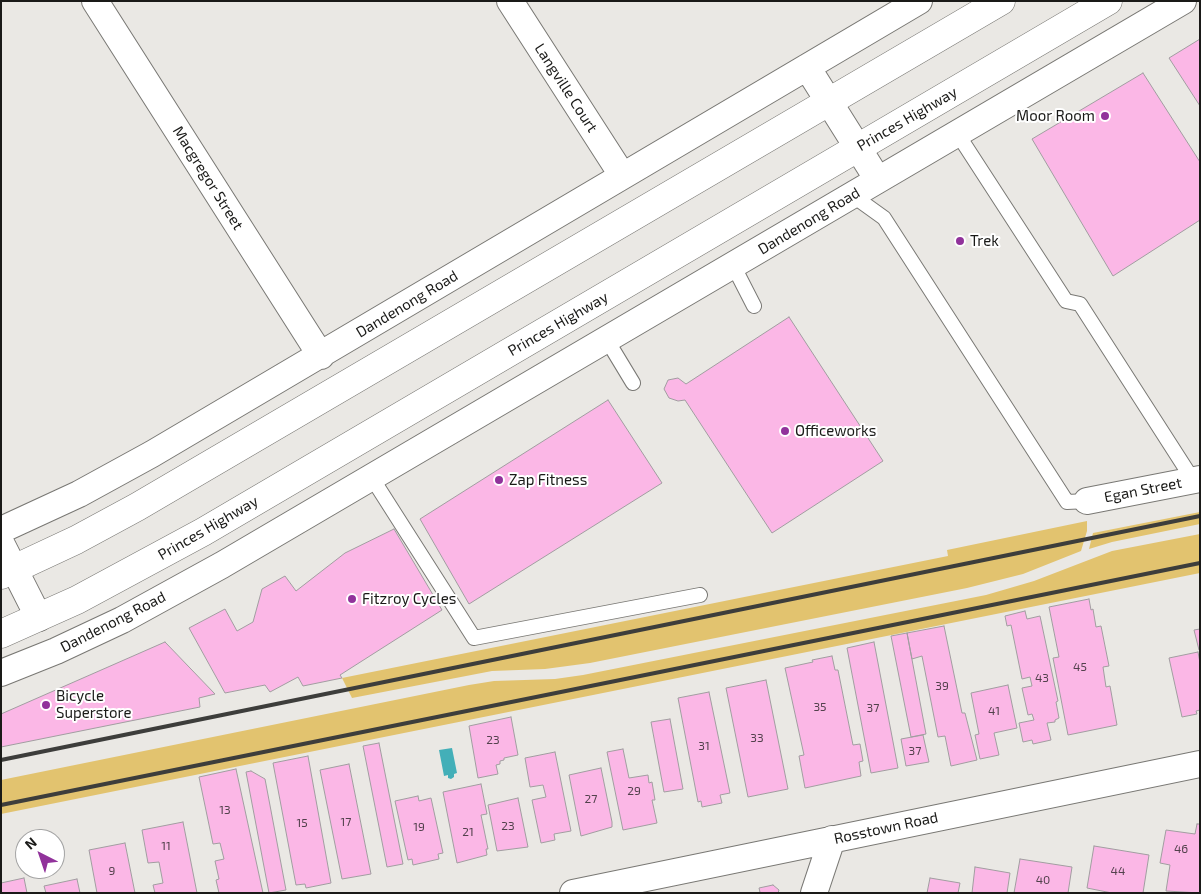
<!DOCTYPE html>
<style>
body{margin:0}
#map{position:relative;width:1201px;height:894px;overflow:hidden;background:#eae8e4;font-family:"Exo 2",sans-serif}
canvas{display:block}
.frame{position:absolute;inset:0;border:2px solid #1a1a18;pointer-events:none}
.north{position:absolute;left:15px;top:829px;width:50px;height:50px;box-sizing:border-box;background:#fff;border:1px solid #a3a3a3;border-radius:50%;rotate:319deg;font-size:14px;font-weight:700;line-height:20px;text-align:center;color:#1a1a18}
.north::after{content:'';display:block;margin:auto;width:18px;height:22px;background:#91329b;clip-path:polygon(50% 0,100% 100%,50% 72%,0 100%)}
</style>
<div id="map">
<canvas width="1201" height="894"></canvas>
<div class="frame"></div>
<div class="north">N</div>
</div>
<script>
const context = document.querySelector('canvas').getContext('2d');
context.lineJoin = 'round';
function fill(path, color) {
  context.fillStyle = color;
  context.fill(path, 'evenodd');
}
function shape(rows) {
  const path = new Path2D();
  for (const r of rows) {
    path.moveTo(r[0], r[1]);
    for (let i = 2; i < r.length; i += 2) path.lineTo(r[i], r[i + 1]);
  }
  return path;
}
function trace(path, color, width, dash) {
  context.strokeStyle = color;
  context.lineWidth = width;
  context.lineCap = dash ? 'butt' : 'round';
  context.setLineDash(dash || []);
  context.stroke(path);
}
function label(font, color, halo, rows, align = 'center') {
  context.font = font + ' "Exo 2",sans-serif';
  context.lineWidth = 4;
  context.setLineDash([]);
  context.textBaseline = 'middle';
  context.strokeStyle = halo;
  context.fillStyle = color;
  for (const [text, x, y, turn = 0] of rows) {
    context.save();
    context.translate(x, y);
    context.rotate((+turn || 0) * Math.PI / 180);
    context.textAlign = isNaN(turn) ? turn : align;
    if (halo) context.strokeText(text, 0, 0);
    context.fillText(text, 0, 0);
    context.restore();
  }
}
fill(shape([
 [1200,512,1200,524,1112,542,1089,549,1093,533],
 [1087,521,1087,531,1081,551,1023,574,967,588,590,663,545,669,492,671,352,698,342,678,948,556,947,550],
 [1200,534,1200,573,1,814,1,780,469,685,494,681,555,679,583,675,986,595,1034,581,1112,551]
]), '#e2c36f');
fill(shape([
 [452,748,457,773,454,774,454,777,451,779,448,778,448,775,444,776,439,750]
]), '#43afb8');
const building = shape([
 [1200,39,1200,106,1169,58,1200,39],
 [1143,73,1200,162,1200,220,1113,276,1032,139,1143,73],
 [789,317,883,461,772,533,685,400,678,401,669,398,664,389,668,380,678,378,686,384,789,317],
 [608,400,662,483,469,604,420,519,608,400],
 [394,529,442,610,340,675,342,678,303,686,298,677,270,692,265,685,225,693,189,628,225,609,237,631,253,622,262,589,285,576,296,591,345,553,394,529],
 [1089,599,1091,610,1093,609,1096,627,1101,626,1109,666,1103,667,1106,687,1110,686,1117,725,1068,735,1053,658,1059,657,1049,607,1089,599],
 [1025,611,1027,619,1040,616,1058,701,1056,702,1059,718,1055,720,1055,722,1047,723,1051,740,1033,744,1032,740,1023,742,1019,723,1034,720,1032,714,1028,715,1022,688,1032,686,1030,677,1022,679,1011,625,1007,626,1005,616,1025,611],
 [944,626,962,713,965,713,977,760,951,766,945,736,938,737,922,656,912,659,907,633,944,626],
 [1200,629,1200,650,1199,650,1194,630,1200,629],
 [907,633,926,734,911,737,891,636,907,633],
 [165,642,215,694,199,698,200,707,1,747,1,714,165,642],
 [874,642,898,768,871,773,847,648,874,642],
 [1198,652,1200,663,1200,710,1196,711,1197,714,1182,717,1169,658,1198,652],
 [832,656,835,670,838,670,853,745,860,744,863,761,859,762,861,776,805,788,799,756,804,755,785,668,813,662,812,660,832,656],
 [766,680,788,789,748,797,726,688,766,680],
 [1008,685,1017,728,994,733,999,755,980,759,975,735,979,734,971,693,1008,685],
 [709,692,730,793,720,795,722,803,702,807,701,801,698,802,678,698,709,692],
 [511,717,518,755,504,758,504,760,500,761,500,764,496,765,498,774,478,778,469,726,511,717],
 [670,719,683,789,664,792,651,722,670,719],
 [923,735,929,762,906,766,901,739,923,735],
 [379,743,403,864,387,867,363,746,379,743],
 [623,749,629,778,648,775,649,783,652,782,655,800,652,800,657,823,623,830,607,752,623,749],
 [555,752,571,831,554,834,555,840,541,843,532,800,546,797,543,785,530,787,525,758,555,752],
 [308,756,331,883,306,888,305,884,296,885,273,763,308,756],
 [349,764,371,874,342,879,320,770,349,764],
 [601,768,612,822,612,827,581,836,569,775,601,768],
 [236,769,263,893,219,893,216,880,219,879,215,861,224,859,220,843,213,844,199,777,236,769],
 [251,771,265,779,286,890,269,893,246,772,251,771],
 [481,784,487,814,481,815,488,849,486,849,487,855,457,863,443,792,481,784],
 [418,796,419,801,431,798,443,853,438,854,439,859,413,865,412,859,408,860,395,801,418,796],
 [518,798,528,847,497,851,488,805,518,798],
 [183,822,197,893,155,893,153,885,163,883,159,862,148,863,142,830,183,822],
 [1197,824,1200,824,1200,893,1166,891,1170,865,1160,863,1166,830,1195,834,1197,824],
 [125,843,135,893,97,893,89,850,125,843],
 [1094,846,1149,855,1143,893,1112,893,1087,888,1094,846],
 [1020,859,1072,867,1068,893,1014,893,1020,859],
 [975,867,1010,873,1007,893,972,893,975,867],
 [29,869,49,869,50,872,30,875,29,869],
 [24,878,27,893,1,893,1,883,24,878],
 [930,878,960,883,958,893,927,893,930,878],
 [77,879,80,893,46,893,44,886,77,879],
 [773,885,779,890,778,893,757,893,760,892,759,888,773,885]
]);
fill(building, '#fbb7e6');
trace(building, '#a19da0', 1);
const service = shape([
 [957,133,1066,301,1080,304,1193,480],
 [852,195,884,218,1067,502,1087,501],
 [733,265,754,306],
 [607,340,633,383],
 [372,478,474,638,700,595]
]);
const minor = shape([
 [95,1,321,356],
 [510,1,622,175],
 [807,67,878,180],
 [1087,501,1200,479],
 [1,530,79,494,152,454,919,1],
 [1,543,39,618],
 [1,673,56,651,122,620,222,565,1183,1],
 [573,893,1200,764],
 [814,893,832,839]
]);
const trunk = shape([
 [1,575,76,540,137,507,1001,1],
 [1,634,77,600,203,532,1108,1]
]);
trace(service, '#797874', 16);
trace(minor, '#797874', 28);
trace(trunk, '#797874', 29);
trace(service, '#fff', 14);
trace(minor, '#fff', 26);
trace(trunk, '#fff', 28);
trace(shape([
 [1,760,1200,516],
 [1,805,1200,563]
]), '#3d3d3b', 4);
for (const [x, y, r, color] of [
 [1105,116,5,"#91329b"],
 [960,241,5,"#91329b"],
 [785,431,5,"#91329b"],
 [499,480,5,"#91329b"],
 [352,599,5,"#91329b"],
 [46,705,5,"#91329b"]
]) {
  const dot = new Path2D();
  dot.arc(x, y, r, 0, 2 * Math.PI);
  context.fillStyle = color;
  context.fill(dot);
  trace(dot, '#fff', 2);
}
label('12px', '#52414c', null, [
 ["45",1080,667],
 ["43",1042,678],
 ["39",942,686],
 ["35",820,707],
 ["37",873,708],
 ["41",994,711],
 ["33",757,738],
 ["23",493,740],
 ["31",704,746],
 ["37",915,751],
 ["29",634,791],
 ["27",591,799],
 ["13",225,810],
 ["17",346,822],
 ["15",302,823],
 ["23",508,826],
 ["19",419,827],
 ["21",468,832],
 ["11",166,846],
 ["46",1181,849],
 ["9",112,871],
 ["44",1118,871],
 ["40",1043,880]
]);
label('15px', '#1a1a18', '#fff', [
 ["Langville Court",566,88,57],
 ["Princes Highway",907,119,-30],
 ["Macgregor Street",208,178,58],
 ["Dandenong Road",809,221,-31],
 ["Dandenong Road",407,304,-31],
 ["Princes Highway",558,324,-30],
 ["Egan Street",1143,490,-11],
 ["Princes Highway",208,528,-30],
 ["Dandenong Road",113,622,-27],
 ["Rosstown Road",886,828,-12]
]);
label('15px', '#1a1a18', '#fff', [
 ["Moor Room",1095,116,"right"],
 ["Trek",970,241],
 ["Officeworks",795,431],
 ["Zap Fitness",509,480],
 ["Fitzroy Cycles",362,599],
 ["Bicycle",56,696],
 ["Superstore",56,713]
], 'left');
</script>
